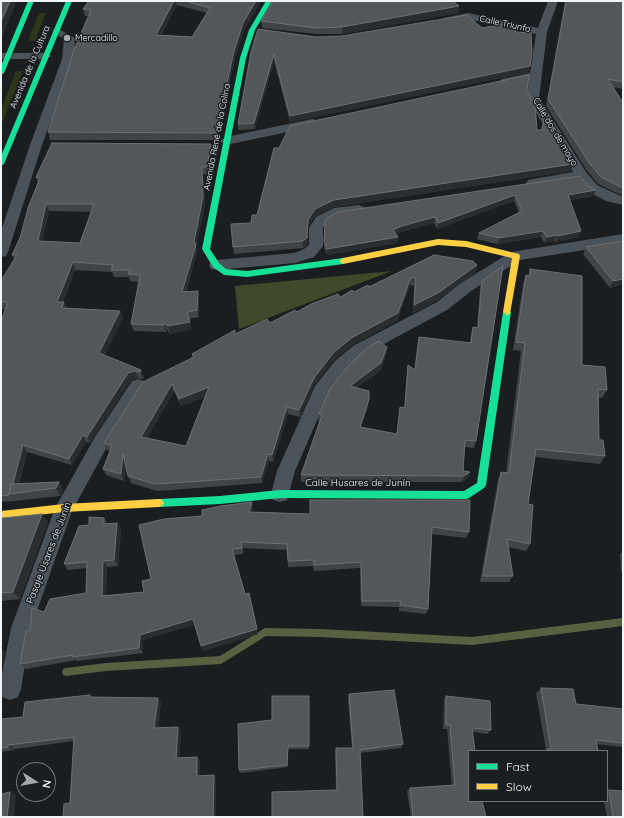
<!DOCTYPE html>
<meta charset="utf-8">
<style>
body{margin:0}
#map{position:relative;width:624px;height:818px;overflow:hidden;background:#1b1e20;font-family:Quicksand,sans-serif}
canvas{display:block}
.frame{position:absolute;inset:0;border:2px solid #f1f4f7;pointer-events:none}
.legend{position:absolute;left:468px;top:750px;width:140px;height:52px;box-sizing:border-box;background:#191e22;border:1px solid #6f7477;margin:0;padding:5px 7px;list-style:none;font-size:12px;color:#f1f4f7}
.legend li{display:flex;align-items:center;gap:8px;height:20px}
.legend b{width:20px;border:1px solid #6f7477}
.north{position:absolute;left:16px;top:762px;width:40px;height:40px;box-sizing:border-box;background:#191e22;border:1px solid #6f7477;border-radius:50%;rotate:101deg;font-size:11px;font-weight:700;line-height:16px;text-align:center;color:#f1f4f7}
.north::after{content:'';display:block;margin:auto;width:14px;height:18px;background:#a6a9ac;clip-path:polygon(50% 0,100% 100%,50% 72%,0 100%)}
</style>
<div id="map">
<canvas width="624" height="818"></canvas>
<div class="frame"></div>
<ul class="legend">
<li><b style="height:5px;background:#16e098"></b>Fast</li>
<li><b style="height:5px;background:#ffcf43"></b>Slow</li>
</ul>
<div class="north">N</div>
</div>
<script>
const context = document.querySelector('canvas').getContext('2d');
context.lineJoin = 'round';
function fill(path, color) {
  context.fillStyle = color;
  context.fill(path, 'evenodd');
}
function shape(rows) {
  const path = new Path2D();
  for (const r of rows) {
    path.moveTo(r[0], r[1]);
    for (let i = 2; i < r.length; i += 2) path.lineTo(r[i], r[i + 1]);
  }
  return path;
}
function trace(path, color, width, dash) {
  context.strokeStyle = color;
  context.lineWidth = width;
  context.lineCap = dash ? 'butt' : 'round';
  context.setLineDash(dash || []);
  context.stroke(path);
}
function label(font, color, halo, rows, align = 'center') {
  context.font = font + ' Quicksand,sans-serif';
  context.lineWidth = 3;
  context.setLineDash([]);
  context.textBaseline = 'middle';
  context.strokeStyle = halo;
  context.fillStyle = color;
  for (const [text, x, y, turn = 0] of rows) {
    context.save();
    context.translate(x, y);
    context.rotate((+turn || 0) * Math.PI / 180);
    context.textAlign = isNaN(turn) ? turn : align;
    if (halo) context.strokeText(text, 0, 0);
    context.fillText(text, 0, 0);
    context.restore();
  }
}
fill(shape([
 [39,13,46,13,35,41,28,41],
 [16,71,23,71,1,126,1,109]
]), '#2f3518');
fill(shape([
 [392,271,239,329,235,286]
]), '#40482a');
fill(shape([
 [623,618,623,626,472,645,320,637,266,636,221,664,106,671,66,676,63,675,62,672,63,669,66,668,106,663,220,656,265,628,320,629,472,637,623,618]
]), '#596040');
fill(shape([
 [548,1,558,1,547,32,539,98,586,172,597,185,623,197,623,205,606,201,587,191,578,180,533,187,528,186,526,183,528,180,533,179,573,172,527,98,529,80,506,84,500,81,502,79,530,73,536,34,468,19,448,23,443,20,444,18,468,13,538,28,548,1],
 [57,28,75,38,74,59,42,145,8,252,6,256,1,257,1,231,30,145,62,59,64,39,52,31,57,28],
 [1,53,46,53,52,56,46,59,1,59,1,53],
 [312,119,316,120,318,123,316,126,226,145,220,141,226,137,312,119],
 [359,205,364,207,366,210,364,213,337,217,326,223,323,228,323,246,314,257,295,263,216,270,211,269,209,265,211,261,216,260,294,253,304,249,309,245,309,228,316,217,334,208,359,205],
 [623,234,623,244,520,260,471,291,447,310,365,354,347,371,328,395,295,471,287,500,280,502,273,500,271,494,277,471,315,386,335,361,353,346,437,302,461,283,511,252,623,234],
 [138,379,144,381,146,386,107,447,72,511,31,628,21,689,18,697,10,700,2,697,1,679,11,628,55,508,95,437,132,381,138,379]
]), '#4a535a');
fill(shape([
 [28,1,34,1,4,73,1,75,1,66,28,1],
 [66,1,72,1,4,164,1,166,1,156,66,1],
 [266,1,272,1,255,30,246,58,210,249,219,263,226,269,247,271,343,258,347,261,343,264,247,277,224,275,213,267,202,249,240,58,249,30,266,1],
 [507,309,511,312,486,485,484,488,469,498,466,499,280,498,220,504,159,507,156,506,154,503,156,500,159,499,220,496,280,490,464,491,477,483,503,312,507,309]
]), '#16e098');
fill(shape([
 [438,239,466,241,519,254,520,256,510,314,507,315,503,312,512,258,466,247,438,245,343,264,339,261,343,258,438,239],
 [159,499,162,500,164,503,162,506,159,507,64,512,1,519,1,511,64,504,159,499]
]), '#ffcf43');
fill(shape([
 [1,1,3,35,1,35],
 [89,1,261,1,244,30,235,58,217,140,50,140,48,132,88,16,85,16,83,9],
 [177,5,207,13,192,37,161,35],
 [565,1,623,1,623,89,613,87,623,103,623,196,598,184,587,171,546,106],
 [459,6,458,13,342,34,316,34,262,28,261,21],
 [251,52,529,72,290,122,274,61,255,129,238,130,238,124],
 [527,91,537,130,541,130,544,118,571,171,334,207,315,216,308,227,308,244,303,248,234,254,233,247,257,215,279,148],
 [212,151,208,175,203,174,205,204,196,246,197,252,186,292,199,298,199,317,189,319,191,329,170,334,167,330,166,332,134,331,131,324,139,282,130,281,129,277,114,277,112,272,75,270,63,302,67,308,120,311,123,318,104,356,141,370,144,377,143,379,138,378,131,380,90,443,86,442,72,465,27,452,19,484,59,482,63,490,60,496,14,501,14,500,14,501,1,502,1,322,5,309,1,310,1,282,14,259,12,255,20,238,38,183,36,177],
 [49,211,92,212,80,243,42,241],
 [588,186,596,190,593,196,570,200,579,237,555,242,554,241,544,243,541,237,497,244,477,239,479,233,519,213,514,201,437,229,434,223,401,232,396,234,398,237,397,243,327,255,324,247,325,222,327,218],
 [586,247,623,284,610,288,583,254],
 [434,255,477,265,475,273,436,301,413,313,414,286,410,285,397,321,352,345,334,360,314,385,300,417,288,414,273,462,269,461,262,483,157,491,131,483,128,476,126,465,124,481,106,475,103,469,110,451,107,450,104,443,192,357,192,354,235,334,270,323,297,312,369,287],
 [174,391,181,406,205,397,186,446,147,438],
 [530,269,582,365,607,390,602,398,599,398,599,440,605,456,600,464,535,457,528,504,530,544,526,551,508,547,513,576,509,582,480,582,498,480,501,472,506,473,521,351,513,350,523,284,526,275,528,276],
 [482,281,476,441,474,448,465,447,463,471,470,472,468,478,462,482,301,482,301,475,320,421,318,421,319,414,387,347,386,355,380,371,356,388,369,399,368,406,361,427,396,434,404,408,407,372,408,365,414,370,419,337,470,343,471,334,473,327,477,328,480,288],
 [310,500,469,532,466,538,432,534,428,609,426,614,399,611,399,607,361,606,360,568,314,571,313,566,288,567,287,550,243,548,243,554,234,555,245,594,258,634,203,651,195,624,143,640,143,653,77,661,76,660,26,669,20,664,30,630,44,612,86,593,87,568,68,570,64,564,89,525,104,518,107,524,117,523,121,529,118,566,107,567,106,596,144,592,151,579,202,516,252,502,253,509,252,512,310,514],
 [42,514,48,522,20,599,1,601,1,522],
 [623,551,623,572,621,572,620,554],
 [541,688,576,704,623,709,623,747,596,744,598,751,544,751,546,750,536,693],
 [349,694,403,744,401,748,360,753,363,817,336,790,335,752,336,748,352,748,348,699],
 [309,696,309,749,288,749,288,767,241,773,239,770,272,720],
 [446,696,491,730,487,734,473,732,469,751,486,817,411,817,407,791,410,788,452,786,447,729,443,729,444,700],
 [92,697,158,698,161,702,158,728,178,727,181,731,179,757,200,760,199,776,216,778,216,817,63,817,70,803,74,741,15,749,14,750,1,752,1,754,1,719,23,717],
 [609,790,623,817,607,817,604,801,607,801,607,791]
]), '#414446');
fill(shape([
 [10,1,17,1,3,35,1,28,1,22],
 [174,1,176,1,177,5,158,42,156,35],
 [256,1,261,1,244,30,235,58,217,140,216,133,234,51,243,23],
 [459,6,458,13,342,34,342,27],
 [274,54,274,61,255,129,254,123],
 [530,66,529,72,290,122,290,116],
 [211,144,212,151,208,175,207,167],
 [573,164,571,171,334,207,315,216,308,227,308,244,303,248,303,241,308,220,315,209,334,200],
 [202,167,203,174,205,204,196,246,197,252,183,299,182,292,194,241],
 [596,190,593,196,566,201,568,195],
 [515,195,514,201,437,229,438,223],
 [46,204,49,211,41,248,38,241],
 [435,217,434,223,401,232,392,236,393,230,402,226],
 [543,231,541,237,497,244,499,238],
 [581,231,579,237,555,242,558,236],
 [557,235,554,241,544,243,547,237],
 [398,237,397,243,327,255,327,249],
 [73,262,75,270,60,309,57,302],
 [477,265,475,273,436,301,413,313,414,305],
 [411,277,410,285,397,321,352,345,334,360,314,385,300,417,299,410,314,378,334,352],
 [623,279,623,284,610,288,613,281],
 [198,291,199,298,199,317,197,310],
 [64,302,67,310,62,308],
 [120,311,123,318,101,361,99,353],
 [190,322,191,329,170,334,168,326],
 [165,323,167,330,166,332,164,325],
 [387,347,386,355,380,371,349,393,350,386],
 [141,370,144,377,143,379,140,372],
 [135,371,138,378,131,380,90,443,87,437,128,373],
 [172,384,174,391,144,444,141,437],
 [209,387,210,395,181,406,179,399],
 [369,399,368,406,359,434,360,427],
 [287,407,288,414,273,462,272,455],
 [83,435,86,442,72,465,69,459],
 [23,445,27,452,16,493,10,493],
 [123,454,126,461,124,481,121,474],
 [268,454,269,461,262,483,261,477],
 [470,472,468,478,462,482,464,476],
 [59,482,63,490,60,496,56,488],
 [252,502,253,509,250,518,249,512],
 [42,514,48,522,20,599,13,592],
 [104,518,108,524,104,524],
 [117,523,121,529,118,566,114,560],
 [103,561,107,567,106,602,102,596],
 [193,619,195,624,143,640,143,653,139,648,140,635],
 [257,629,258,634,203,651,201,646],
 [1,649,5,652,1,677],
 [158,698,161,702,158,732,154,728],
 [178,727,181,731,179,761,176,758],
 [8,745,15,749,14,750,8,747],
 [197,757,200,760,199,779,197,776],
 [214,775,216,778,216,817,213,817],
 [10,792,16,795,14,817,7,817]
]), '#2a2d2f');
const building = shape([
 [1,1,10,1,1,22,1,1],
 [89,1,174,1,156,35,192,37,210,8,185,1,256,1,243,23,234,51,216,133,48,132,74,50,91,10,83,9,89,1],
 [273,1,453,1,459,6,342,27,316,28,261,21,273,1],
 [566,1,623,1,623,82,608,79,623,103,623,188,601,177,590,164,548,99,566,1],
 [467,15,482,28,509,23,517,32,531,33,532,52,530,66,290,116,274,54,254,123,238,124,251,52,258,29,316,37,342,36,467,15],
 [529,75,527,91,535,105,537,130,542,130,544,118,573,164,334,200,315,209,308,220,307,238,303,241,233,247,231,224,251,223,252,215,257,215,274,148,279,148,290,126,529,75],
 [52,143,211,144,207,167,202,167,203,197,194,241,196,245,182,292,198,291,197,310,187,312,190,322,168,326,165,323,164,325,131,324,140,275,128,274,130,270,111,270,113,265,73,262,57,302,64,302,62,308,120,311,99,353,141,370,140,372,135,371,128,373,87,437,83,435,69,459,23,445,13,484,11,484,9,494,9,495,1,496,1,322,8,302,1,302,1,282,2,279,17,255,12,255,20,238,28,208,40,178,36,177,52,143],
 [46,204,94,204,80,243,38,241,46,204],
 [580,176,588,186,596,190,568,195,581,231,558,236,557,235,547,237,543,231,499,238,479,233,522,211,515,195,438,223,435,217,402,226,393,230,398,237,327,249,324,241,325,222,327,218,338,212,580,176],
 [623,241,623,279,613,281,586,247,623,241],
 [434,255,473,261,477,265,438,293,414,305,416,278,411,277,398,313,353,337,334,352,314,378,299,410,287,407,272,455,268,454,261,477,155,484,128,476,123,454,121,474,103,469,112,446,104,443,143,382,194,357,192,354,235,330,235,334,267,319,270,323,295,310,297,312,311,304,338,294,341,297,352,290,354,292,368,285,369,287,434,255],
 [172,384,179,399,209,387,186,446,141,437,172,384],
 [503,266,476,441,465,440,463,471,470,472,464,476,301,475,322,415,319,414,330,389,349,365,367,348,379,341,387,347,381,363,350,386,369,391,369,399,360,427,397,434,400,407,405,408,408,365,415,370,419,337,471,343,473,327,478,328,482,281,503,266],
 [530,269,582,276,582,365,605,367,607,390,598,389,599,440,603,440,605,456,536,449,528,504,533,505,530,544,507,539,513,576,483,576,501,472,509,473,525,343,516,342,526,275,530,276,530,269],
 [59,482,56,488,9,494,11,484,59,482],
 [310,500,470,500,469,532,432,527,428,609,400,605,401,601,362,601,361,562,314,565,314,560,288,561,287,544,241,542,242,548,232,549,245,594,249,593,257,629,201,646,193,619,140,635,139,648,72,657,73,655,20,664,26,631,30,630,32,608,44,612,50,599,86,593,87,562,64,564,79,526,89,525,89,517,104,518,104,524,117,523,114,560,103,561,102,596,144,592,142,581,151,579,139,525,164,519,202,516,202,510,221,506,252,502,249,512,310,514,310,500],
 [42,514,13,592,1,593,1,522,2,518,42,514],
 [541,688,573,689,576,704,623,709,623,743,596,740,598,751,547,751,547,749,551,749,541,688],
 [394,690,403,744,360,750,363,817,272,817,272,792,337,790,336,748,353,748,349,694,394,690],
 [90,695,89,697,158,698,154,728,178,727,176,758,197,757,197,776,214,775,213,817,63,817,64,804,70,803,74,737,8,745,8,747,1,748,1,719,23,717,25,702,90,695],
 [272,696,309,696,309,746,288,746,287,765,239,770,238,724,272,720,272,696],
 [446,696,490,701,491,730,472,728,475,751,469,751,469,801,482,801,486,817,413,817,410,788,455,785,450,725,446,725,446,696],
 [609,790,623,791,623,817,613,817,609,790],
 [10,792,7,817,1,817,1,794,10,792]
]);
fill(building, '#545759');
trace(building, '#6d7072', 1);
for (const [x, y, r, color] of [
 [67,38,4,"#a6a9ac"]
]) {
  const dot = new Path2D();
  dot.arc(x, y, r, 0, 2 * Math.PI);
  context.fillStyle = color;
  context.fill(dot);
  trace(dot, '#191e22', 1.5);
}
label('9px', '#f1f4f7', '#191e22', [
 ["Calle Triunfo",505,24,12],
 ["Avenida de la Cultura",30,67,-67],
 ["Calle dos de mayo",555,132,59],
 ["Avenida René de la Colina",217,137,-79]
]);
label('9px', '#f1f4f7', '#191e22', [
 ["Mercadillo",75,38]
], 'left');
label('10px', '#f1f4f7', '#191e22', [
 ["Calle Husares de Junín",358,483],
 ["Pasaje Usares de Junín",49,553,-69]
]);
</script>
